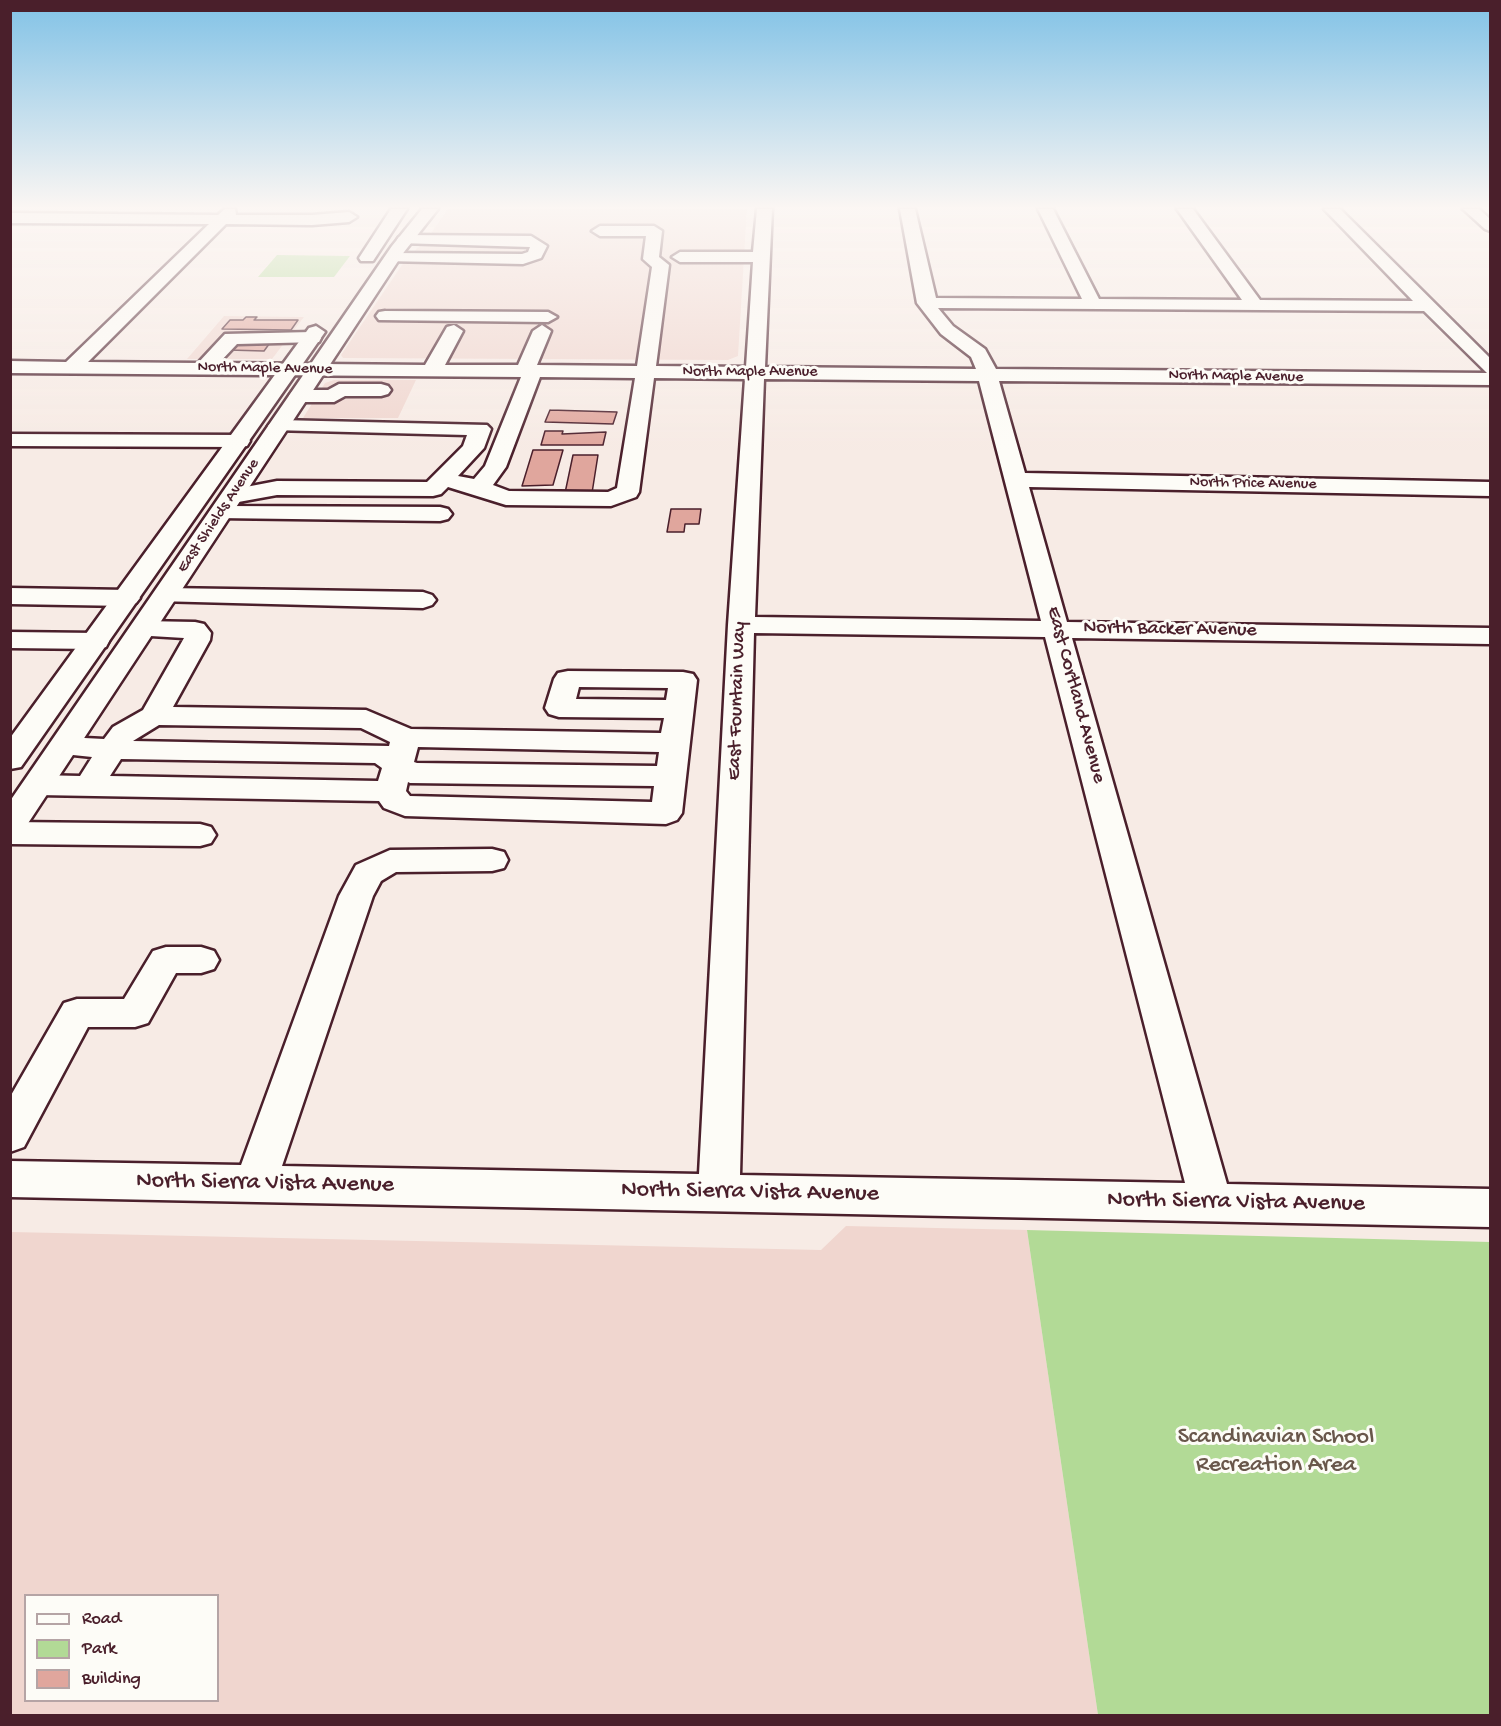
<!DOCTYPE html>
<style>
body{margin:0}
#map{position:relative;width:1501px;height:1726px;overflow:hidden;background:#f7ebe5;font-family:"Gochi Hand",sans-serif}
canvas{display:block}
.frame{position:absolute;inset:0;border:12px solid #4a1f2b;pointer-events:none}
.legend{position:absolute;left:24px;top:1594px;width:195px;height:108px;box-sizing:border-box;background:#fdfcf7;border:2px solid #b5a4a5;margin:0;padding:8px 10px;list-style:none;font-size:18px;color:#4a1f2b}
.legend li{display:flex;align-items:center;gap:12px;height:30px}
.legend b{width:30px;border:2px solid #b5a4a5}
</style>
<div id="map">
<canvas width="1501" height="1726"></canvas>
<div class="frame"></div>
<ul class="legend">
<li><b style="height:8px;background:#fdfcf7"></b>Road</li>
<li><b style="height:16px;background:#b2da96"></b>Park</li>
<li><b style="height:16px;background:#e0a69d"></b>Building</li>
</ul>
</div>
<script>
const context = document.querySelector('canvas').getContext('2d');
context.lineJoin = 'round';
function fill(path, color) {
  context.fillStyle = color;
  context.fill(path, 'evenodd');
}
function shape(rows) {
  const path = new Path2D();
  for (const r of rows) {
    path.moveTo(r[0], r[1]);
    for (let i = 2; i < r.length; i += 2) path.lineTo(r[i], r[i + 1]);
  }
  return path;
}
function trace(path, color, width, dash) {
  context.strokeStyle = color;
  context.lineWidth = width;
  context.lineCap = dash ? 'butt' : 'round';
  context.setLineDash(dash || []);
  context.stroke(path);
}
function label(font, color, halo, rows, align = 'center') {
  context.font = font + ' "Gochi Hand",sans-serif';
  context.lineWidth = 6;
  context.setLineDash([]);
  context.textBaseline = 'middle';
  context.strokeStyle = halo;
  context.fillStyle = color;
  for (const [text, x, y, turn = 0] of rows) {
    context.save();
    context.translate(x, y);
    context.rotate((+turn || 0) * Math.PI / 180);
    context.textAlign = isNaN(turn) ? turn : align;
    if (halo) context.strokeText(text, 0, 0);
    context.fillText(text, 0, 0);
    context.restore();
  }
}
fill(shape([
 [448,209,747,209,738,356,728,360,343,358,341,355,406,259,426,240],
 [224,316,304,317,272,359,187,359],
 [334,380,416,380,398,418,303,418,325,383],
 [846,1226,1027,1230,1098,1715,11,1715,11,1232,821,1250],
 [26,1596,218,1596,218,1700,26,1700]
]), '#f0d6cf');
fill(shape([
 [277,255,350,256,334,277,258,277],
 [1027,1230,1490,1242,1490,1715,1098,1715]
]), '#b2da96');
const building = shape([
 [246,317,257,317,254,320,298,320,291,330,222,329,230,320,243,320,246,317],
 [237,340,272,340,264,351,228,350,237,340],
 [550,410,617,412,613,424,545,422,550,410],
 [545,431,563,431,562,434,606,432,603,445,541,445,545,431],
 [533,450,563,450,553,485,522,486,533,450],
 [573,455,598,455,592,493,565,493,573,455],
 [671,509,701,509,699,524,685,524,684,532,667,532,671,509]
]);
fill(building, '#e0a69d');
trace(building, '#4a1f2b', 1.5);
const minor = shape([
 [225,209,235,209,236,215,312,215,349,212,357,217,349,222,312,225,226,224,88,362,198,363,225,334,312,332,321,338,319,342,237,344,219,363,425,365,447,327,454,325,463,331,445,365,518,365,533,331,542,325,551,331,537,365,637,366,652,267,643,259,646,236,600,236,592,231,600,226,654,226,662,231,659,257,669,265,656,366,746,367,753,262,680,262,672,257,680,252,753,252,757,209,772,209,765,367,976,369,971,357,941,334,917,303,900,209,915,209,936,298,1082,299,1038,209,1053,209,1099,299,1242,300,1177,209,1193,209,1260,300,1413,301,1324,209,1340,209,1490,358,1490,385,999,381,1025,473,1490,482,1490,496,1029,487,1067,622,1490,628,1490,644,1072,638,1227,1184,1490,1189,1490,1227,10,1197,10,1161,241,1165,339,896,356,865,390,850,492,849,504,852,508,860,504,868,492,871,396,872,381,881,373,896,282,1166,699,1174,728,625,745,379,654,378,639,492,636,497,611,506,506,505,448,487,441,494,433,496,277,495,233,503,225,501,222,496,225,491,277,481,427,482,463,446,467,435,272,430,268,426,272,422,279,420,487,425,491,429,484,448,458,476,474,479,485,466,521,377,10,373,10,361,66,362,209,224,10,223,10,213,218,215,225,209],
 [938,308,1424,311,1487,373,996,369,985,349,953,326,938,308],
 [540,377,635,378,617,488,608,492,509,491,493,485,506,467,540,377],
 [764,379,979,381,1041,621,755,617,764,379],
 [754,633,1045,637,1185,1183,740,1175,754,633],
 [1463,209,1479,209,1490,219,1490,231,1485,229,1463,209],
 [405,235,531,236,547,246,541,258,523,264,386,261,384,258,392,253,522,254,528,252,530,247,399,243,397,240,399,237,405,235],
 [385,311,548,312,557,317,548,322,379,320,376,316,379,312,385,311],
 [339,384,381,384,388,386,391,390,388,394,381,396,345,396,334,402,299,402,292,400,289,396,292,392,299,390,328,390,339,384],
 [10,434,239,435,247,436,250,441,247,446,239,447,10,446,10,434],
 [226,506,440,507,448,509,452,514,448,519,440,521,218,518,214,513,218,508,226,506],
 [10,588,127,590,136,593,140,598,136,603,127,606,10,604,10,588],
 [166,588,423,592,432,595,436,600,432,605,423,608,157,601,153,596,157,591,166,588],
 [143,621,195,622,204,624,211,633,210,640,173,707,366,710,411,729,661,733,664,718,559,717,549,714,545,708,554,679,558,673,568,671,683,672,693,674,697,680,682,813,677,820,666,824,405,816,384,808,379,801,38,795,27,792,23,785,27,778,38,775,80,776,92,757,54,753,50,746,54,739,65,737,104,739,113,727,143,710,184,638,134,635,130,629,134,623,143,621],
 [579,687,668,688,666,700,576,699,579,687],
 [159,725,361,728,390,742,389,746,133,741,159,725],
 [418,747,659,752,657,766,417,763,414,762,418,747],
 [121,759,375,763,382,768,378,781,110,776,121,759],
 [408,782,410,783,654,786,652,802,410,796,406,791,408,782],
 [10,632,96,633,106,635,109,641,106,647,96,649,10,648,10,632],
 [10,822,200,824,211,827,216,835,211,843,200,846,10,844,10,822],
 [166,947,201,947,214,951,219,960,214,969,201,973,176,973,148,1023,135,1027,88,1027,24,1147,10,1152,10,1097,64,1003,77,999,124,999,153,951,166,947]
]);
const major = shape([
 [391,209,407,209,373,261,361,261,359,258,391,209],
 [422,209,438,209,404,252,21,834,10,837,10,801,392,246,422,209],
 [316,326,325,332,21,767,10,769,10,738,309,328,316,326]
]);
trace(minor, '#4a1f2b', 5);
trace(major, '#4a1f2b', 5);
fill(minor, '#fdfcf7');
fill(major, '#fdfcf7');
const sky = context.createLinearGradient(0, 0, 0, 450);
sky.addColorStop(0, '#81c2e6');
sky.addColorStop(0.46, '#fbf6f3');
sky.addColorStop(1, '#fbf6f300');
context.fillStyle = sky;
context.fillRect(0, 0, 1501, 450);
label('16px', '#4a1f2b', '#fdfcf7', [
 ["North Maple Avenue",265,369,1],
 ["North Maple Avenue",750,373],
 ["North Maple Avenue",1236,377,1],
 ["North Price Avenue",1253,484,1],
 ["East Shields Avenue",219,516,-56]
]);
label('20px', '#4a1f2b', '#fdfcf7', [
 ["North Backer Avenue",1170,630,1],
 ["East Cortland Avenue",1075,695,75],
 ["East Fountain Way",738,701,-88]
]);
label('24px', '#4a1f2b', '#fdfcf7', [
 ["North Sierra Vista Avenue",265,1184,1],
 ["North Sierra Vista Avenue",750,1193,1],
 ["North Sierra Vista Avenue",1236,1203,1]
]);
label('24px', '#69574b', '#fdfcf7', [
 ["Scandinavian School",1276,1438],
 ["Recreation Area",1276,1466]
]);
</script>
